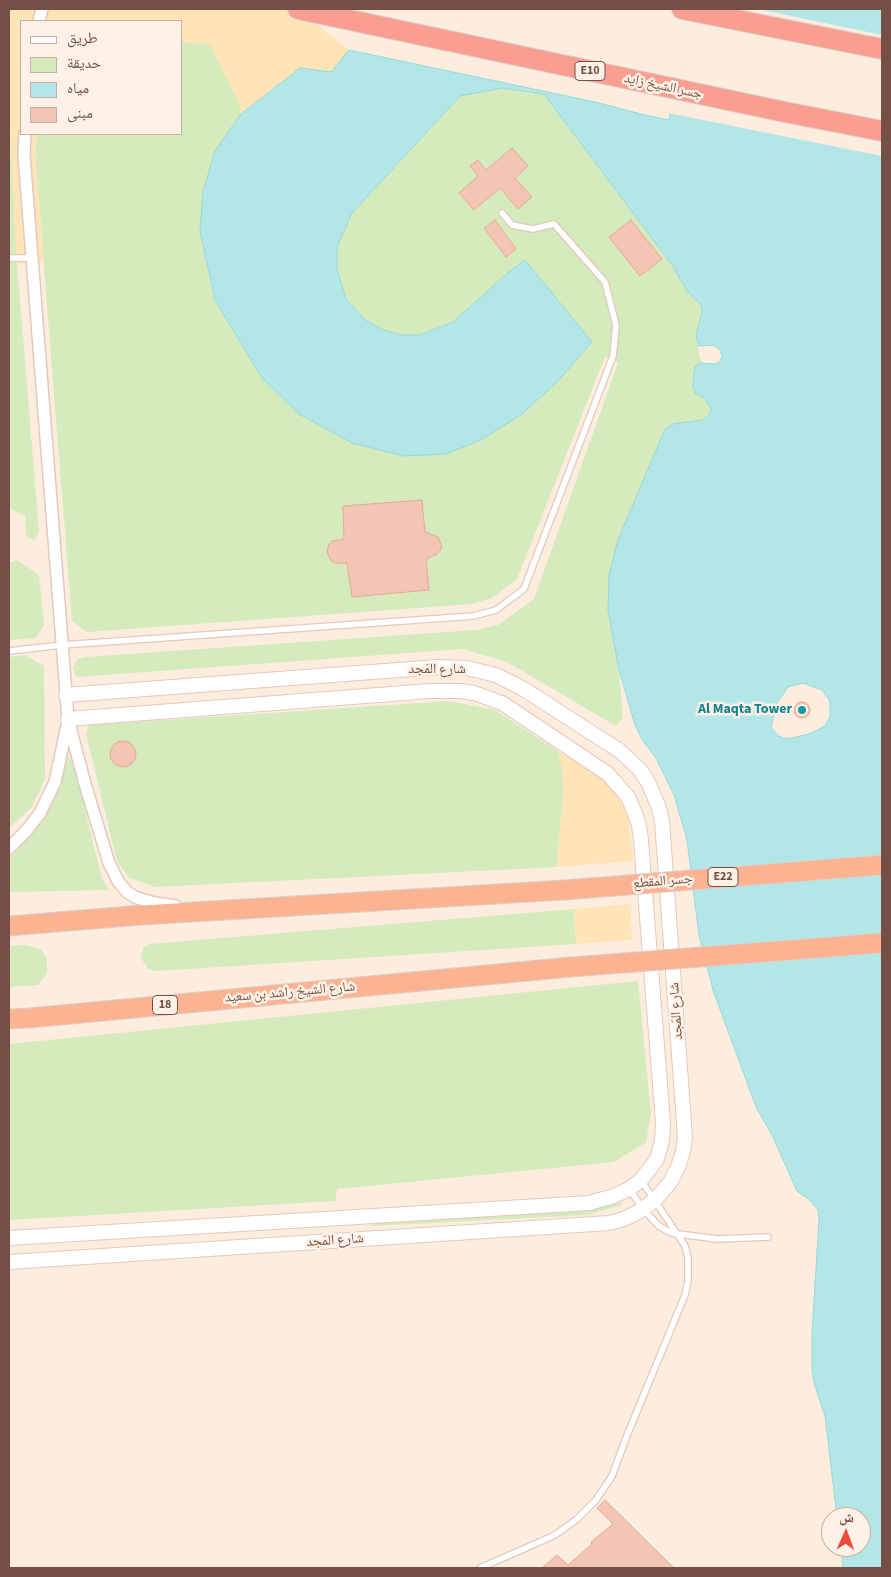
<!DOCTYPE html>
<meta charset="utf-8">
<style>
body{margin:0}
#map{position:relative;width:891px;height:1577px;overflow:hidden;background:#fdedde;font-family:"Source Sans 3","Noto Naskh Arabic",sans-serif}
canvas{display:block}
.frame{position:absolute;inset:0;border:10px solid #734f46;pointer-events:none}
.legend{position:absolute;left:20px;top:20px;width:162px;height:115px;box-sizing:border-box;background:#fff1e5;border:1px solid #c7b0a5;margin:0;padding:6px 9px;list-style:none;font-size:15px;color:#734f46}
.legend li{display:flex;align-items:center;gap:10px;height:25px}
.legend b{width:25px;border:1px solid #c7b0a5}
.north{position:absolute;left:821px;top:1507px;width:50px;height:50px;box-sizing:border-box;background:#fff1e5;border:1px solid #c7b0a5;border-radius:50%;rotate:2deg;font-size:14px;font-weight:700;line-height:20px;text-align:center;color:#734f46}
.north::after{content:'';display:block;margin:auto;width:18px;height:22px;background:#ed4c3d;clip-path:polygon(50% 0,100% 100%,50% 72%,0 100%)}
</style>
<div id="map">
<canvas width="891" height="1577"></canvas>
<div class="frame"></div>
<ul class="legend">
<li><b style="height:6px;background:#fff"></b>طريق</li>
<li><b style="height:14px;background:#d5eabd"></b>حديقة</li>
<li><b style="height:14px;background:#b2e6e7"></b>مياه</li>
<li><b style="height:14px;background:#f3c5b4"></b>مبنى</li>
</ul>
<div class="north">ش</div>
</div>
<script>
const context = document.querySelector('canvas').getContext('2d');
context.lineJoin = 'round';
function fill(path, color) {
  context.fillStyle = color;
  context.fill(path, 'evenodd');
}
function shape(rows) {
  const path = new Path2D();
  for (const r of rows) {
    if (r.length === 3) {
      path.moveTo(r[0] + r[2], r[1]);
      path.arc(r[0], r[1], r[2], 0, 2 * Math.PI);
      continue;
    }
    path.moveTo(r[0], r[1]);
    for (let i = 2; i < r.length; i += 2) path.lineTo(r[i], r[i + 1]);
  }
  return path;
}
function trace(path, color, width, dash) {
  context.strokeStyle = color;
  context.lineWidth = width;
  context.lineCap = dash ? 'butt' : 'round';
  context.setLineDash(dash || []);
  context.stroke(path);
}
function label(font, color, halo, rows, align = 'center') {
  context.font = font + ' "Source Sans 3","Noto Naskh Arabic",sans-serif';
  context.lineWidth = 5;
  context.setLineDash([]);
  context.textBaseline = 'middle';
  context.strokeStyle = halo;
  context.fillStyle = color;
  for (const [text, x, y, turn = 0] of rows) {
    context.save();
    context.translate(x, y);
    context.rotate((+turn || 0) * Math.PI / 180);
    context.textAlign = isNaN(turn) ? turn : align;
    if (halo) context.strokeText(text, 0, 0);
    context.fillText(text, 0, 0);
    context.restore();
  }
}
fill(shape([
 [181,41,210,45,240,105,241,114,215,151,200,231,215,301,262,378,299,414,352,443,404,456,574,361,592,343,524,260,510,271,453,322,420,335,401,335,381,329,364,319,346,299,337,269,337,247,352,213,460,96,502,88,544,94,672,265,687,291,701,305,702,311,696,336,701,363,696,366,694,372,696,394,704,398,711,408,710,414,703,420,674,424,619,670,623,717,616,726,507,662,463,649,76,677,73,667,78,659,86,657,476,630,498,625,534,599,618,363,605,357,517,579,492,598,471,604,87,632,72,621,35,154,37,134,181,134],
 [9,107,17,265,39,532,34,540,26,537,25,516,9,508],
 [17,560,39,575,44,625,36,638,9,640,9,563],
 [25,655,44,666,45,779,32,807,9,828,9,657],
 [448,701,495,710,559,752,564,781,557,867,155,887,128,877,117,861,86,734,89,725],
 [68,757,73,760,102,879,109,890,9,892,9,855,14,854,46,816,60,783,63,760],
 [574,909,576,944,157,971,148,969,141,958,143,948,150,944],
 [23,945,41,949,47,959,47,973,38,985,9,987,9,946],
 [638,981,651,1114,646,1142,614,1162,337,1189,335,1201,9,1220,9,1044],
 [618,1198,622,1205,587,1215,371,1226,371,1218]
]), '#d5eabd');
fill(shape([
 [9,9,297,9,349,50,330,72,300,68,241,113,240,105,210,45,181,41,181,21,21,21,21,134,37,134,35,155,44,261,17,265,9,107],
 [559,752,603,776,622,803,629,822,633,861,557,867,564,781],
 [630,904,632,940,576,944,574,909]
]), '#fee4b6');
const water = shape([
 [683,9,882,9,882,1568,843,1568,841,1547,861,1547,861,1517,837,1517,825,1416,814,1383,812,1370,812,1334,819,1218,818,1210,811,1201,797,1191,772,1135,756,1107,713,990,699,935,687,840,674,795,656,758,643,741,635,725,619,670,608,610,609,575,618,540,665,429,673,424,703,420,710,414,711,408,704,398,696,394,693,387,694,372,696,366,701,363,716,364,720,361,722,356,720,350,714,345,699,346,696,336,702,311,701,305,687,291,672,265,544,94,502,88,460,96,352,213,337,247,337,269,346,299,364,319,381,329,401,335,420,335,453,322,510,271,525,260,592,342,558,381,522,414,481,440,446,454,404,456,352,443,299,414,262,378,215,300,200,231,203,192,215,151,241,114,300,68,331,72,349,50,595,102,645,115,669,120,683,9],
 [803,683,822,690,830,701,830,717,825,726,809,734,787,739,778,736,771,727,777,703,788,687,803,683]
]);
fill(water, '#b2e6e7');
trace(water, '#98d8d9', 1);
fill(shape([
 [681,9,758,9,882,35,882,156,668,113]
]), '#fdedde');
const building = shape([
 [512,148,528,166,515,178,532,197,518,209,500,188,474,210,459,193,478,176,470,166,478,160,486,170,512,148],
 [495,220,516,249,506,257,484,228,495,220],
 [631,220,662,259,640,276,609,237,631,220],
 [422,500,425,532,438,537,442,546,440,551,437,554,426,559,429,590,352,597,347,563,335,563,331,561,327,552,329,544,332,541,344,539,343,506,422,500],
 [802,710,8],
 [123,754,13],
 [605,1500,674,1568,542,1568,557,1555,568,1565,592,1544,591,1542,613,1524,597,1508,605,1500]
]);
fill(building, '#f3c5b4');
trace(building, '#e7a894', 1);
const service = shape([
 [9,258,32,258],
 [9,651,62,645,473,616,496,610,524,589,613,356,616,325,605,282,554,224,533,229,512,225,502,213],
 [630,1190,643,1209,659,1226,671,1233,717,1239,768,1237],
 [480,1568,553,1536,565,1528,577,1519,596,1500,612,1476,626,1438,685,1295,688,1281,688,1258,685,1246,641,1180]
]);
const minor = shape([
 [39,21,42,9],
 [25,134,24,155,68,719,85,784,109,863,118,881,127,892,137,898,155,903,176,906],
 [9,848,26,831,40,813,55,782,68,721]
]);
const tertiary = shape([
 [9,1238,589,1203,614,1196,629,1189,641,1180,657,1159,662,1141,663,1123,641,840,639,825,634,811,628,797,608,774,502,703,474,693,460,691,430,691,68,719],
 [9,1262,609,1223,624,1219,638,1212,655,1200,671,1181,678,1167,683,1152,685,1137,662,821,659,808,648,782,640,770,620,751,522,688,496,675,467,668,438,667,66,695]
]);
const trunk = shape([
 [9,926,142,915,564,890],
 [9,1019,29,1018,571,967]
]);
const motorway = shape([
 [298,9,780,111,882,131],
 [682,9,882,49]
]);
trace(service, '#e3c9bd', 8);
trace(minor, '#e3c9bd', 14);
trace(tertiary, '#e3c9bd', 16);
trace(trunk, '#dbd1cf', 21);
trace(motorway, '#dbd1cf', 22);
trace(service, '#fff', 5.5);
trace(minor, '#fff', 11);
trace(tertiary, '#fff', 14);
trace(trunk, '#fcb392', 19);
trace(motorway, '#fa9e91', 20);
const trunkBridge = shape([
 [564,890,882,865],
 [571,967,882,943]
]);
trace(trunkBridge, '#dbd1cf', 21, []);
trace(trunkBridge, '#fcb392', 19);
for (const [x, y, r, color] of [
 [802,710,5,"#0f9aa8"]
]) {
  const dot = new Path2D();
  dot.arc(x, y, r, 0, 2 * Math.PI);
  context.fillStyle = color;
  context.fill(dot);
  trace(dot, '#fff1e5', 2);
}
for (const [x, y, w] of [
 [590,71,30],
 [723,877,30],
 [165,1005,25]
]) {
  const box = new Path2D();
  box.roundRect(x - w / 2, y - 9.5, w, 19, 4);
  context.fillStyle = '#fff1e5';
  context.fill(box);
  trace(box, '#734f46', 1);
}
label('bold 12px', '#734f46', null, [
 ["E10",590,71],
 ["E22",723,877],
 ["18",165,1005]
]);
label('14px', '#734f46', '#fff1e5', [
 ["جسر الشيخ زايد",663,87,12],
 ["شارع المَجد",437,670],
 ["جسر المقطع",663,882,-5],
 ["شارع الشيخ راشد بن سعيد",290,993,-5],
 ["شارع المَجد",677,1011,-94],
 ["شارع المَجد",335,1241,-4]
]);
label('bold 14px', '#0d838f', '#fff1e5', [
 ["Al Maqta Tower",792,710]
], 'right');
</script>
